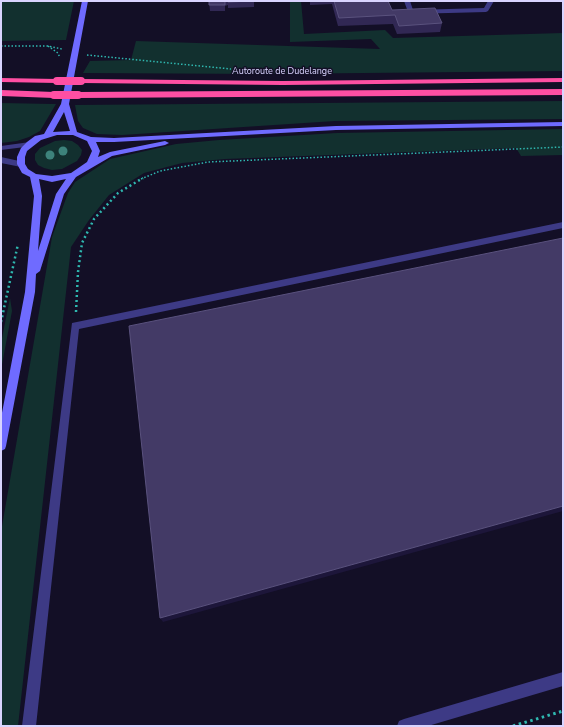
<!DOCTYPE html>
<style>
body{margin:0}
#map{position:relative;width:564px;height:727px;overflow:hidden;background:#130f26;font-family:"Nunito Sans",sans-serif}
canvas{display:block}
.frame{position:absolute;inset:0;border:2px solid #d9d4ff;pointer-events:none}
</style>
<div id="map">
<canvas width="564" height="727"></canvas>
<div class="frame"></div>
</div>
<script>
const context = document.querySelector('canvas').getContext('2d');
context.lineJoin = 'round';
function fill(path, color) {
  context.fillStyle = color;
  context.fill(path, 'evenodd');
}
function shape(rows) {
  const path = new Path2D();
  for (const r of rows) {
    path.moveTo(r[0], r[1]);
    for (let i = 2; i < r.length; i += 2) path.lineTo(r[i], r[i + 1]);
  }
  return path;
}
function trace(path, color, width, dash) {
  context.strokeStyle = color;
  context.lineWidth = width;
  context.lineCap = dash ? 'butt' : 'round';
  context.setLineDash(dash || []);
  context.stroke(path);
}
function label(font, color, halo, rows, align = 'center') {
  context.font = font + ' "Nunito Sans",sans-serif';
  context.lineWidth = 3;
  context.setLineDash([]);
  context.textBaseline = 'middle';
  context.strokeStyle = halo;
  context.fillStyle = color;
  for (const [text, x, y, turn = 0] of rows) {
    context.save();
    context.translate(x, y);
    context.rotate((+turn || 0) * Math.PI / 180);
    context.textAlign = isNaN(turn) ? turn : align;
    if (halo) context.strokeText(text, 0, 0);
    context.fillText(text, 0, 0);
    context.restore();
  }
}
fill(shape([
 [1,1,74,1,66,40,1,41],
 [290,1,301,1,304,34,385,30,393,38,563,33,563,71,265,74,83,73,90,61,131,60,136,41,380,49,371,39,290,42],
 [563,101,563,119,335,121,122,135,97,134,83,128,78,121,75,105],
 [1,103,52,104,56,104,40,131,29,137,17,141,1,143],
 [563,129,563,155,521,156,516,148,225,159,182,163,144,173,109,195,89,220,71,247,18,726,1,726,1,532,52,237,68,193,75,182,110,159,176,144,219,140,337,133],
 [64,140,72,141,78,145,82,150,81,155,77,161,62,169,52,170,44,168,38,165,35,160,35,154,40,148,55,141],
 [10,298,12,311,1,370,1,343]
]), '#12302f');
trace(shape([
 [1,46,48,46,62,49],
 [48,46,58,53,60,58],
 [87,55,231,69],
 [141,179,160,171,208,162,563,147]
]), '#2fb8b0', 1.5, [1.5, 2]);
trace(shape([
 [76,312,78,272,82,243,94,219,118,193,143,178],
 [1,322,18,244]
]), '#2fb8b0', 2.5, [2, 3]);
trace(shape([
 [513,726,563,711]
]), '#2fb8b0', 3, [2.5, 3.5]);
fill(shape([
 [404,1,410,1,413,10,484,8,488,1,494,1,488,11,486,12,411,14,408,12,404,1],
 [563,222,563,228,79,329,36,726,22,726,72,323,563,222],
 [563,672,563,686,428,726,397,726,399,721,404,719,563,672]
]), '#3d3a85');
fill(shape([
 [30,142,33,142,33,146,1,150,1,146,30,142],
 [1,157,24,162,25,164,21,167,1,163,1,157]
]), '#3d3a85');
fill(shape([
 [82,1,88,1,69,104,77,132,91,137,114,138,336,126,563,122,563,126,336,130,114,142,96,142,100,151,98,157,110,152,165,141,169,143,165,145,112,156,76,177,64,194,40,271,36,274,35,292,6,446,5,449,1,451,1,418,25,292,34,196,30,177,22,173,17,164,17,157,21,148,27,142,35,136,44,134,61,104,82,1],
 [64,112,70,131,53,132,64,112],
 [57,135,73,135,87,141,92,151,87,162,71,173,52,176,36,174,28,169,25,164,25,157,27,151,41,140,57,135],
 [39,179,52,182,66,179,56,194,38,251,42,196,39,179]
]), '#6f6bff');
fill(shape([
 [1,78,57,79,61,81,57,83,1,82,1,78],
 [563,78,563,82,283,85,81,83,77,81,81,79,283,81,563,78],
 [563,89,563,95,78,98,74,95,78,92,563,89],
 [1,90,54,92,58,95,54,98,1,96,1,90]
]), '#ff4fa3');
trace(shape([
 [57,81,81,81],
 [54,95,78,95]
]), '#ff4fa3', 8);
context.fillStyle = '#3d827b';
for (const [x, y] of [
 [63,151],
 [50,155]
]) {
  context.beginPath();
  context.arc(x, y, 4.5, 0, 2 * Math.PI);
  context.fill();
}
fill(shape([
 [209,1,254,1,254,7,228,8,228,5,225,6,225,11,210,11],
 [310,1,332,1,332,4,310,5],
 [332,1,388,1,392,10,442,23,440,32,397,34,393,24,338,26,332,4]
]), '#312854');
fill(shape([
 [563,506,563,511,163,622,160,618]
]), '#1d163a');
const building = shape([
 [209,1,225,1,225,5,209,5,209,1],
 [228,1,254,1,228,2,228,1],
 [334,1,388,1,392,10,435,8,442,23,399,26,395,15,339,18,334,1],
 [563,238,563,506,160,618,129,326,563,238]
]);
fill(building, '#433a66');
trace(building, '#5a527e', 1);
label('9px', '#d9d4ff', '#130f26', [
 ["Autoroute de Dudelange",282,72]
]);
</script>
